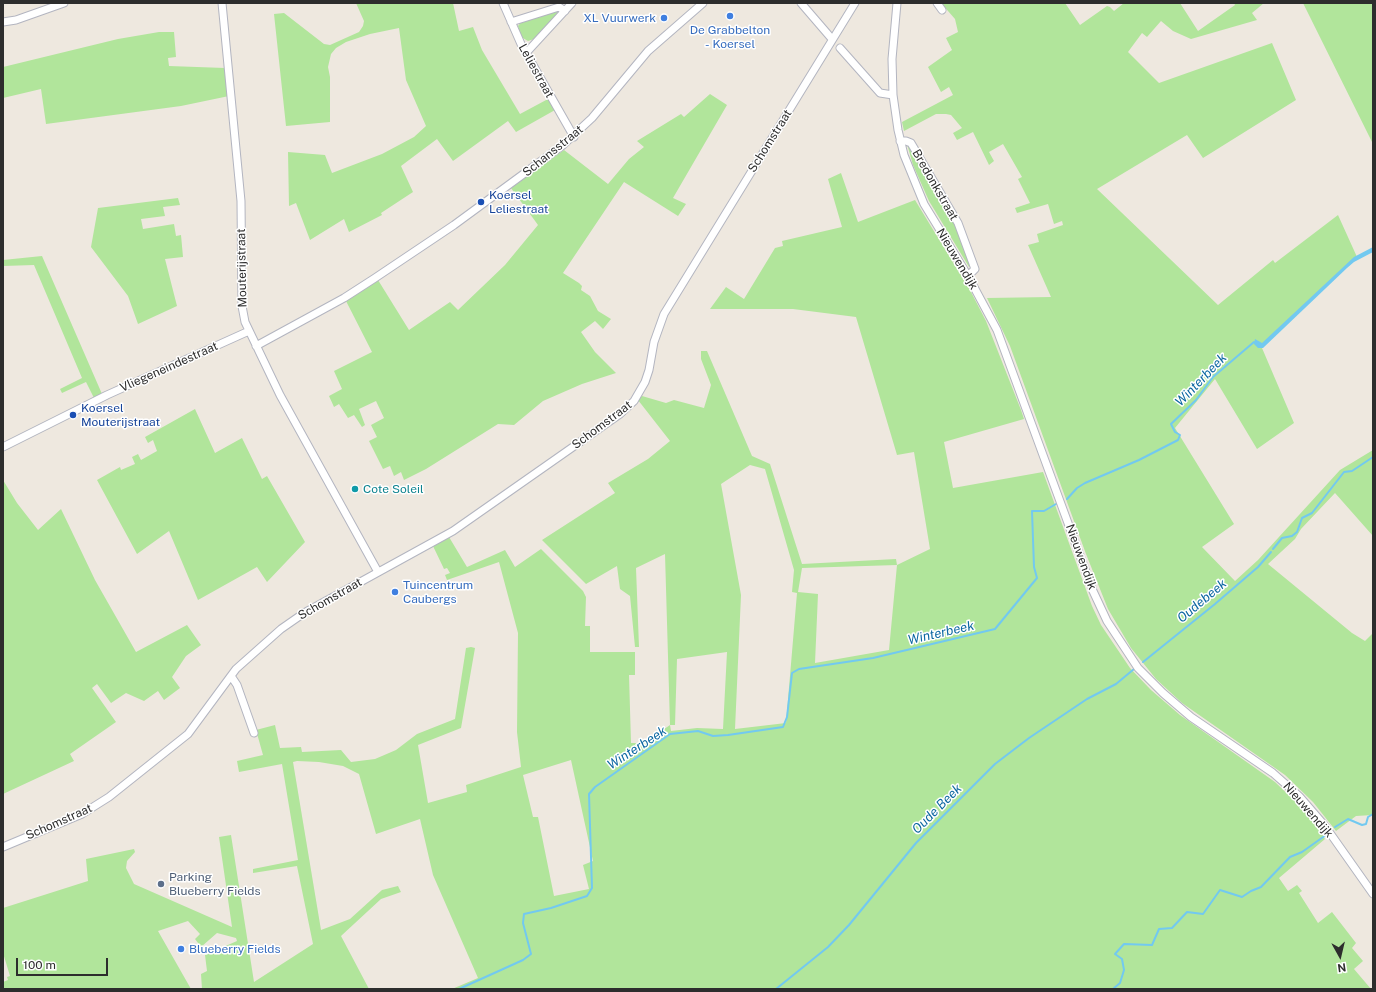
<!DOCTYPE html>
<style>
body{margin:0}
#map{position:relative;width:1376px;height:992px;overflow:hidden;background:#eee8df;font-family:"Public Sans",sans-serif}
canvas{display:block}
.frame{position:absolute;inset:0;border:4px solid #2d2d2d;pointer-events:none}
.north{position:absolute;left:1320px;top:936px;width:40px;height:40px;-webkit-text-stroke:3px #fff;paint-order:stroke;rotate:172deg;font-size:11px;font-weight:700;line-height:16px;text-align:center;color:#2d2d2d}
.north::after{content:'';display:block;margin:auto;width:14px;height:18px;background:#2d2d2d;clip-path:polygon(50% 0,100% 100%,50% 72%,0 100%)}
.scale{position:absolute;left:16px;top:958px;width:92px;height:18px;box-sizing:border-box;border:2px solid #2d2d2d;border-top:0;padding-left:5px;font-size:12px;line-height:14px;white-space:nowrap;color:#2d2d2d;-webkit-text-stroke:3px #fff;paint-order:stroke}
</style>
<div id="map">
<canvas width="1376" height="992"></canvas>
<div class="frame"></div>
<div class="north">N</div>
<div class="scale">100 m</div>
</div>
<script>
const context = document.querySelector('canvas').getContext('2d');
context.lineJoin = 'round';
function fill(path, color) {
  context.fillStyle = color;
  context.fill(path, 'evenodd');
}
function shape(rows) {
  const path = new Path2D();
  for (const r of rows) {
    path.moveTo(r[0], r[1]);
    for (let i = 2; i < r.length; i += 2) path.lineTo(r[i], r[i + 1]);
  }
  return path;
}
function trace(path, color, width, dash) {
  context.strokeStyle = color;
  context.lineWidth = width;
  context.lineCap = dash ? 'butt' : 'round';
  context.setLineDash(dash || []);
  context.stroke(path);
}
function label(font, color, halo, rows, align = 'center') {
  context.font = font + ' "Public Sans",sans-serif';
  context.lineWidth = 3;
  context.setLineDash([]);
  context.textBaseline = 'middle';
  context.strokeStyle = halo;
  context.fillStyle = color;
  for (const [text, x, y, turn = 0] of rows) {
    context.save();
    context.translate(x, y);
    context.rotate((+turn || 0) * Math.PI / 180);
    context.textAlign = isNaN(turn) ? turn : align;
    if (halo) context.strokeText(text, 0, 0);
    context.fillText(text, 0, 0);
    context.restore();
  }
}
fill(shape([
 [356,3,453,3,459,31,473,27,482,50,520,114,548,99,555,110,516,132,508,121,453,161,437,139,401,166,413,192,381,213,382,215,349,232,344,219,310,240,296,203,289,206,288,152,325,155,332,173,382,154,414,137,426,126,406,80,399,28,370,34,346,42,336,48,331,54,328,67,330,77,330,122,286,126,274,14,284,13,324,44,330,45,359,32,363,26,364,21],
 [941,3,1065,3,1080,25,1107,6,1110,7,1114,11,1124,3,1180,3,1198,31,1235,5,1234,3,1264,3,1252,13,1257,20,1191,39,1173,31,1161,21,1147,37,1142,33,1128,52,1159,83,1272,43,1296,100,1203,158,1187,135,1097,189,1218,305,1273,260,1275,263,1338,215,1357,257,1262,348,1294,423,1257,449,1215,379,1175,428,1234,524,1202,547,1235,581,1258,560,1340,470,1373,450,1373,536,1335,493,1301,529,1295,539,1268,564,1352,633,1365,641,1373,633,1373,815,1356,816,1336,831,1313,802,1285,775,1182,703,1156,679,1131,648,1108,609,1086,554,1010,346,987,298,1051,297,1028,245,1039,242,1037,234,1063,225,1062,221,1054,224,1048,204,1017,213,1015,208,1030,203,1018,179,1022,177,1003,144,989,152,994,161,989,165,973,132,957,140,953,133,962,128,951,115,946,114,936,114,904,131,902,122,953,95,949,87,941,92,928,67,952,50,946,38,958,32,955,19],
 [1303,3,1373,3,1373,144],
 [557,11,557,14,534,39,528,41,521,37,518,26,522,21],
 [159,32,174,32,176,57,168,58,169,66,225,68,229,96,181,106,46,124,41,89,3,98,3,67,118,39],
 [710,94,727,105,673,198,686,204,678,216,624,182,563,273,579,283,582,286,581,290,590,296,598,311,611,319,603,329,595,321,581,332,595,352,616,373,582,384,543,401,514,425,498,424,426,469,404,480,401,472,394,476,390,466,383,469,369,441,377,437,371,425,384,418,376,401,359,409,365,425,362,427,354,415,348,418,339,404,334,407,329,396,342,389,334,371,372,352,346,301,378,280,409,330,450,302,458,310,505,265,538,225,511,188,564,150,608,184,629,159,644,147,637,141,681,114,684,117],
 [907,144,910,146,952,217,971,265,969,267,929,201,913,165],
 [841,173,858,222,915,200,971,292,986,321,1021,410,1024,419,944,442,953,488,1043,472,1092,606,1101,625,1130,668,1151,690,1180,715,1275,782,1299,805,1316,825,1325,839,1279,878,1288,891,1297,885,1302,891,1299,893,1318,923,1332,912,1356,943,1352,948,1363,961,1354,969,1371,989,452,989,478,978,433,875,420,819,376,834,359,774,343,766,319,762,297,761,293,762,321,930,350,919,382,890,398,886,401,892,381,899,341,936,369,989,202,989,201,974,207,971,205,955,237,941,236,938,217,933,201,947,195,939,200,934,188,921,158,931,191,989,3,989,3,982,8,980,7,977,10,976,3,953,3,908,88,881,86,859,134,849,135,852,127,861,126,868,134,884,232,927,219,837,231,835,254,982,313,944,297,866,253,873,253,869,298,860,282,764,239,772,237,761,263,755,256,730,275,725,280,748,301,747,302,752,341,750,351,762,375,759,396,750,417,734,455,719,466,648,471,647,475,648,461,728,418,745,428,803,467,792,466,785,521,767,517,732,518,633,499,562,447,580,445,575,450,573,447,568,444,569,433,546,449,537,467,567,505,550,515,567,541,549,583,591,586,597,585,626,590,626,590,652,635,652,635,675,629,675,631,743,639,743,651,738,670,725,665,554,636,568,639,647,635,647,630,596,620,589,617,566,586,584,542,540,615,493,608,483,648,459,670,441,638,400,642,396,666,403,674,400,704,408,711,385,701,359,701,351,707,351,752,456,770,464,802,564,896,559,897,565,930,549,914,452,897,455,856,317,793,309,710,309,726,287,744,299,775,248,783,246,782,241,842,227,828,179],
 [750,465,765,469,794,570,792,592,797,593,786,723,735,729,741,595,721,484],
 [897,565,889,650,815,663,818,594,798,592,802,568],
 [727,652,723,729,697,728,671,731,670,725,675,725,677,659],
 [571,760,593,861,583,865,589,889,554,896,538,817,533,817,523,775],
 [178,198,180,205,163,207,165,216,141,219,143,229,174,224,176,236,181,235,183,257,165,259,177,306,138,324,128,296,91,247,98,208],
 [42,256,102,394,94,398,86,382,62,393,60,389,82,378,34,265,3,266,3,260],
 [195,409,215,453,242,438,262,479,267,476,305,542,267,582,257,567,198,600,169,531,137,554,97,480,120,467,121,470,135,464,132,457,138,454,141,460,157,451,153,440,148,443,145,437],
 [3,480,17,503,38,530,61,509,95,580,136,652,187,625,201,645,186,656,172,677,180,688,164,700,158,691,144,701,126,693,111,703,97,684,92,688,116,722,70,754,74,761,3,794]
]), '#b1e59b');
fill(shape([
 [1373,247,1373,252,1354,262,1347,268,1263,348,1258,348,1254,344,1255,339,1262,343,1354,257]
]), '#72c9f0');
trace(shape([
 [1067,499,1077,488,1085,483,1139,460,1178,440,1180,435,1175,432,1171,424,1196,400,1213,377,1254,342],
 [1273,549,1282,538,1292,536,1297,532,1302,518,1312,513,1344,472,1352,471,1373,457],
 [1143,662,1215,604,1258,567,1271,552],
 [1335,827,1348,819,1362,825,1366,824,1368,817,1373,814],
 [459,989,523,960,531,954,523,923,524,914,551,908,587,896,592,888,589,794,595,787,670,734,698,731,713,736,728,735,783,727,787,717,792,673,799,669,873,658,995,629,1037,578,1034,567,1032,511,1044,511,1056,504],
 [776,989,828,947,849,925,916,843,995,764,1029,738,1087,699,1116,684,1134,669],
 [1113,989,1120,983,1124,970,1122,959,1115,954,1124,944,1152,945,1159,929,1172,928,1187,912,1203,914,1220,890,1242,897,1251,891,1261,887,1290,857,1302,852,1326,835]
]), '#72c9f0', 2);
const minor = shape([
 [222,3,241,201,242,306,245,322,280,395,378,572],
 [503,3,521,44,574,137],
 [801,3,832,39],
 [897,3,892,59,893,95,898,130,904,155,924,204,968,276,997,330,1093,591,1107,621,1138,668,1163,693,1191,717,1273,773,1299,796,1325,826,1373,894],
 [937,3,942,10],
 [3,22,16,20,64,3],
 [511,22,559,7,565,11],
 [840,48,880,93,893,95],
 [526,53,572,3],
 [900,141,906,141,911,143,958,223,975,269,968,276],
 [256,346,344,298,375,278,454,225,563,145,592,118,648,51,703,3],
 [3,447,107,395,249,331],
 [231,676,237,685,254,733],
 [3,847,82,814,109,797,188,734,236,669,281,629,304,613,453,531,620,414,634,401,645,382,649,370,654,342,664,314,855,3]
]);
trace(minor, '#b3b5c0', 9);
trace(minor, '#fff', 7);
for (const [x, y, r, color] of [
 [730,16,4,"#3f7fe0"],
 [664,18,4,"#3f7fe0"],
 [481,202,4,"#1a4fb4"],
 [73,415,4,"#1a4fb4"],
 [355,489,4,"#0f9aa8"],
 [395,592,4,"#3f7fe0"],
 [161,884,4,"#5c6f8a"],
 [181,949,4,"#3f7fe0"]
]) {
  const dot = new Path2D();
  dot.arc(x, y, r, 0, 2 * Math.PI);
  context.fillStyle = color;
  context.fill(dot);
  trace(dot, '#fff', 1.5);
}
label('12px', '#366cbe', '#fff', [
 ["XL Vuurwerk",656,18,"right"],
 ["De Grabbelton",730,30,"center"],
 ["- Koersel",730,44,"center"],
 ["Tuincentrum",403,585],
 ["Caubergs",403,599],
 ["Blueberry Fields",189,949]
], 'left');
label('12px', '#2d2d2d', '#fff', [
 ["Leliestraat",536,71,61],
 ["Schomstraat",770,141,-58],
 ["Schansstraat",553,151,-39],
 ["Bredonkstraat",935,185,60],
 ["Nieuwendijk",957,259,59],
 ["Mouterijstraat",242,268,-91],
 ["Vliegeneindestraat",169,367,-24],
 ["Schomstraat",602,425,-37],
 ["Nieuwendijk",1081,557,70],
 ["Schomstraat",330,599,-30],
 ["Nieuwendijk",1308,810,49],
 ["Schomstraat",59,822,-24]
]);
label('12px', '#164399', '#fff', [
 ["Koersel",489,195],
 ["Leliestraat",489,209],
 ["Koersel",81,408],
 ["Mouterijstraat",81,422]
], 'left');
label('12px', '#0d838f', '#fff', [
 ["Cote Soleil",363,489]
], 'left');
label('12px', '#4e5e75', '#fff', [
 ["Parking",169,877],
 ["Blueberry Fields",169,891]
], 'left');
label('italic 13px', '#0c67a1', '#fff', [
 ["Winterbeek",1201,380,-46],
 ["Oudebeek",1202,601,-40],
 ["Winterbeek",941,633,-13],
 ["Winterbeek",637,748,-33],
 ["Oude Beek",937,809,-45]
]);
</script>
